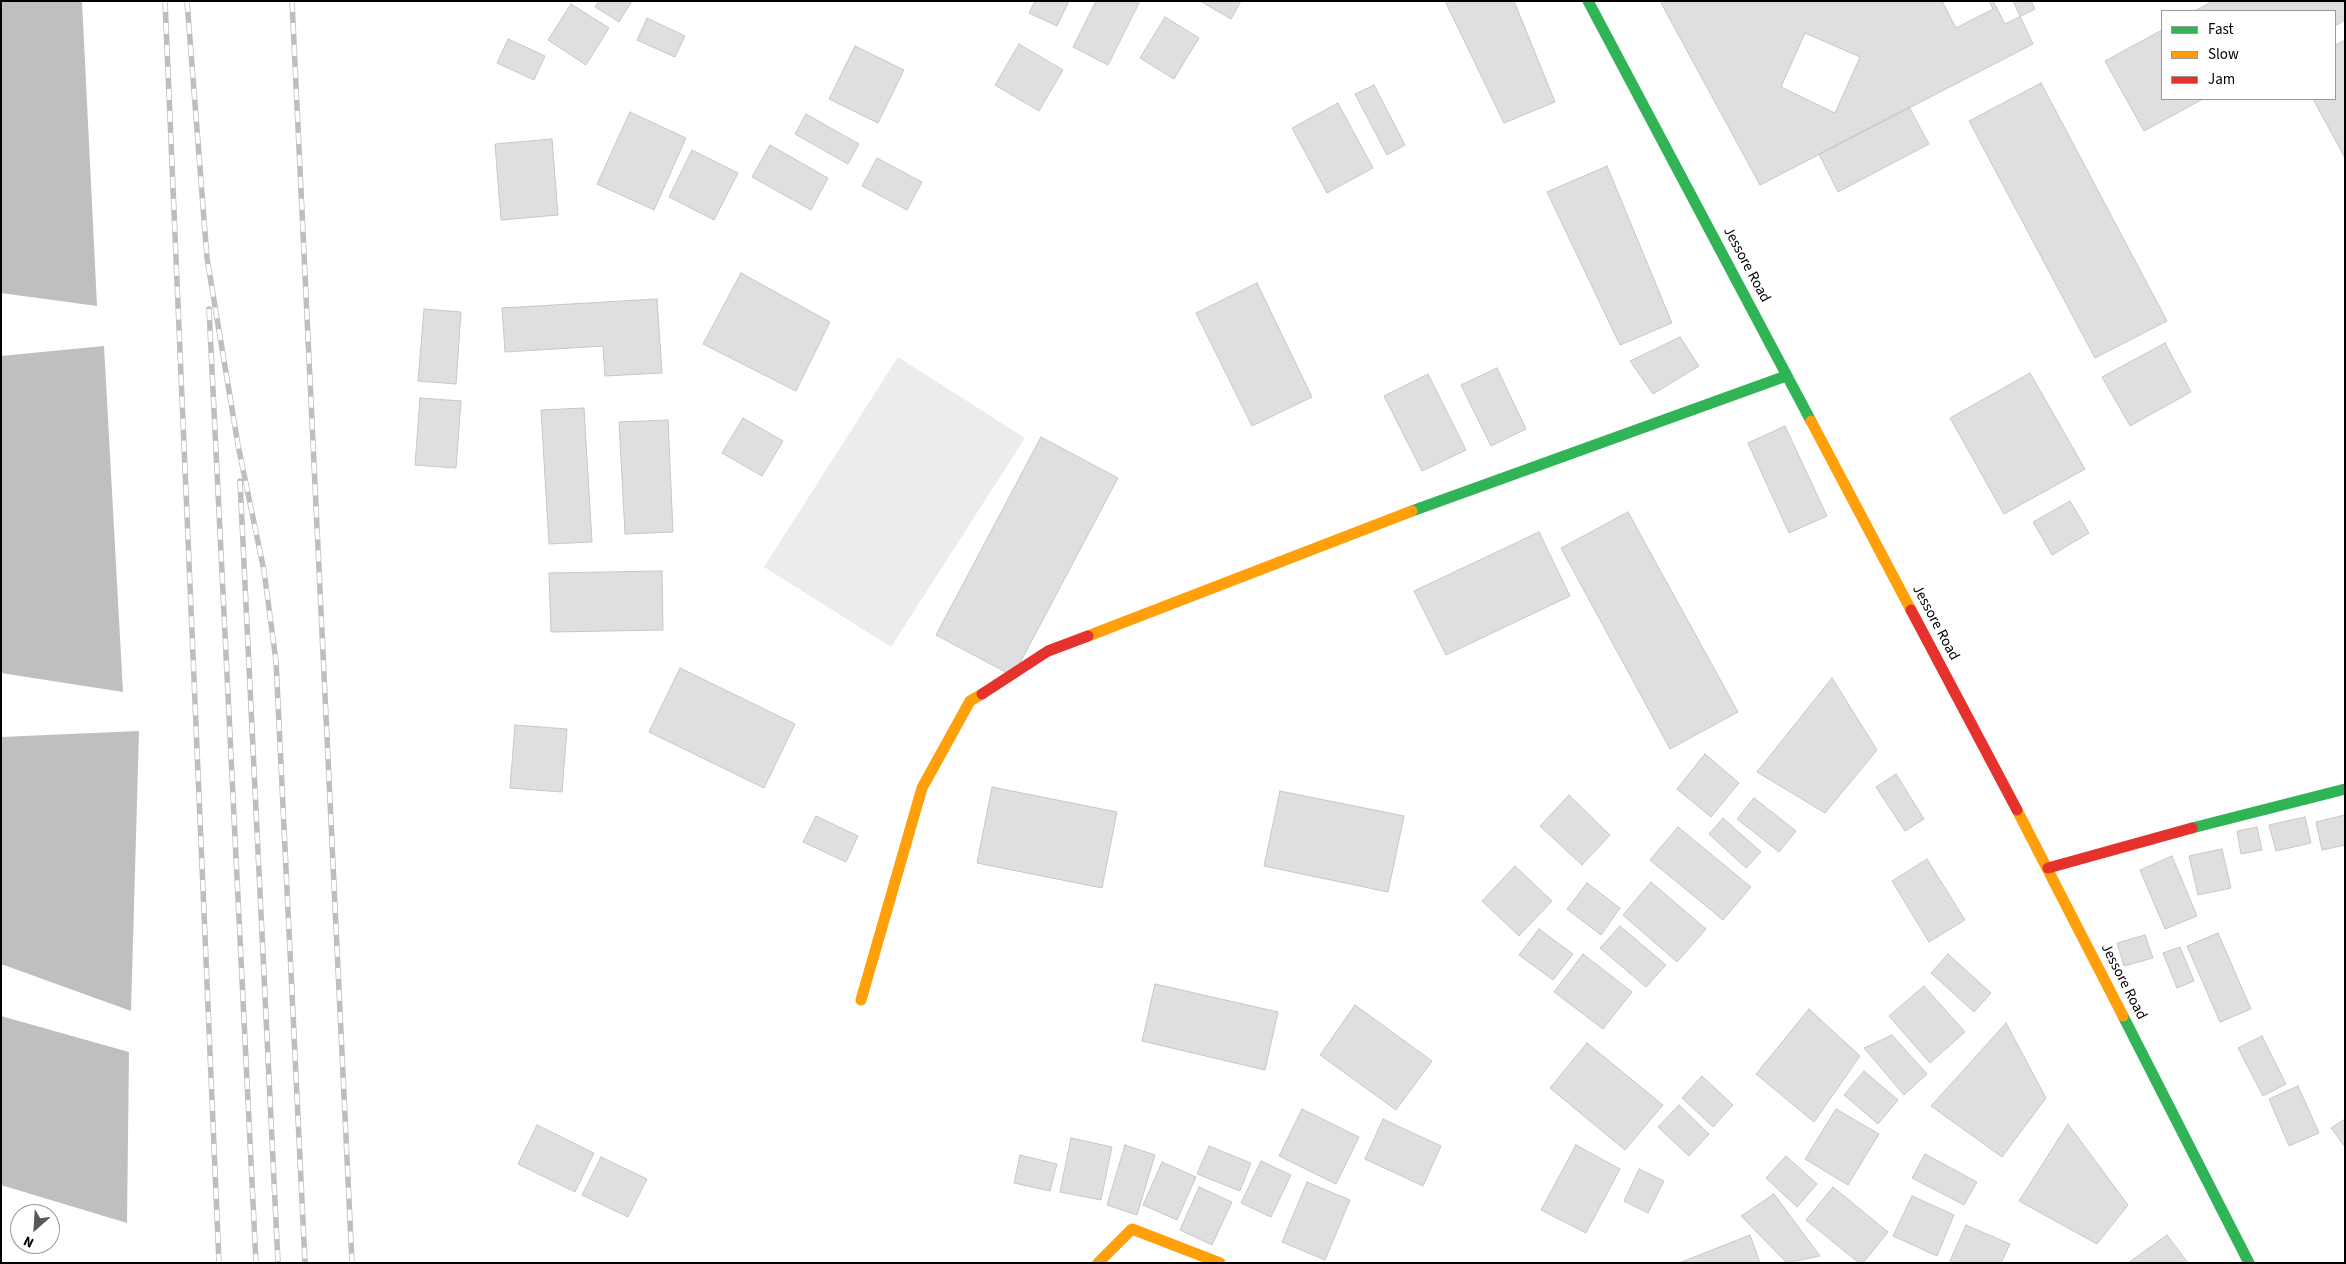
<!DOCTYPE html>
<style>
body{margin:0}
#map{position:relative;width:2346px;height:1264px;overflow:hidden;background:#fff;font-family:"Source Sans 3",sans-serif}
canvas{display:block}
.frame{position:absolute;inset:0;border:2px solid #000;pointer-events:none}
.legend{position:absolute;left:2161px;top:10px;width:175px;height:90px;box-sizing:border-box;background:#fff;border:1px solid #999;margin:0;padding:6px 9px;list-style:none;font-size:15px;color:#000}
.legend li{display:flex;align-items:center;gap:10px;height:25px}
.legend b{width:25px;border:1px solid #999}
.north{position:absolute;left:10px;top:1204px;width:50px;height:50px;box-sizing:border-box;background:#fff;border:1px solid #999;border-radius:50%;rotate:206deg;font-size:14px;font-weight:700;line-height:20px;text-align:center;color:#000}
.north::after{content:'';display:block;margin:auto;width:18px;height:22px;background:#595959;clip-path:polygon(50% 0,100% 100%,50% 72%,0 100%)}
</style>
<div id="map">
<canvas width="2346" height="1264"></canvas>
<div class="frame"></div>
<ul class="legend">
<li><b style="height:6px;background:#30b455"></b>Fast</li>
<li><b style="height:6px;background:#ff9f0a"></b>Slow</li>
<li><b style="height:6px;background:#e5322d"></b>Jam</li>
</ul>
<div class="north">N</div>
</div>
<script>
const context = document.querySelector('canvas').getContext('2d');
context.lineJoin = 'round';
function fill(path, color) {
  context.fillStyle = color;
  context.fill(path, 'evenodd');
}
function shape(rows) {
  const path = new Path2D();
  for (const r of rows) {
    path.moveTo(r[0], r[1]);
    for (let i = 2; i < r.length; i += 2) path.lineTo(r[i], r[i + 1]);
  }
  return path;
}
function trace(path, color, width, dash) {
  context.strokeStyle = color;
  context.lineWidth = width;
  context.lineCap = dash ? 'butt' : 'round';
  context.setLineDash(dash || []);
  context.stroke(path);
}
function label(font, color, halo, rows, align = 'center') {
  context.font = font + ' "Source Sans 3",sans-serif';
  context.lineWidth = 5;
  context.setLineDash([]);
  context.textBaseline = 'middle';
  context.strokeStyle = halo;
  context.fillStyle = color;
  for (const [text, x, y, turn = 0] of rows) {
    context.save();
    context.translate(x, y);
    context.rotate((+turn || 0) * Math.PI / 180);
    context.textAlign = isNaN(turn) ? turn : align;
    if (halo) context.strokeText(text, 0, 0);
    context.fillText(text, 0, 0);
    context.restore();
  }
}
fill(shape([
 [898,357,1025,438,891,647,764,567]
]), '#ececec');
fill(shape([
 [1,1,82,1,97,306,1,293],
 [104,346,123,692,1,673,1,356],
 [139,731,131,1011,1,964,1,737],
 [1,1016,129,1052,127,1223,1,1185]
]), '#bfbfbf');
const building = shape([
 [599,1,632,1,619,22,595,7,599,1],
 [1035,1,1069,1,1057,26,1029,13,1035,1],
 [1096,1,1140,1,1108,65,1073,47,1096,1],
 [1200,1,1241,1,1231,19,1200,1],
 [1445,1,1514,1,1555,102,1504,123,1445,1],
 [1660,1,2013,1,2033,44,1760,185,1660,1],
 [1942,1,1989,1,1993,9,1956,28,1942,1],
 [1993,1,2031,1,2035,9,2005,24,1993,1],
 [2213,1,2345,1,2345,20,2335,26,2335,11,2195,11,2213,1],
 [571,4,609,28,586,65,548,40,571,4],
 [1165,17,1199,38,1174,79,1140,58,1165,17],
 [647,18,685,36,675,57,637,40,647,18],
 [2162,30,2162,99,2203,99,2144,131,2105,61,2162,30],
 [1805,33,1860,57,1835,113,1781,87,1805,33],
 [508,39,545,56,534,80,497,63,508,39],
 [2343,41,2345,44,2345,158,2313,99,2335,99,2335,45,2343,41],
 [1019,44,1063,70,1039,111,995,85,1019,44],
 [855,46,904,70,878,123,829,99,855,46],
 [2041,83,2167,321,2095,358,1969,121,2041,83],
 [1374,85,1405,145,1387,155,1355,94,1374,85],
 [1338,103,1373,168,1327,193,1292,128,1338,103],
 [1909,107,1929,144,1838,192,1819,154,1909,107],
 [630,112,686,138,654,210,597,184,630,112],
 [806,114,859,144,848,164,795,134,806,114],
 [552,139,558,215,501,220,495,144,552,139],
 [770,145,828,178,811,210,752,177,770,145],
 [692,150,738,173,714,220,669,197,692,150],
 [877,158,922,182,907,210,862,186,877,158],
 [1607,166,1672,323,1620,345,1547,192,1607,166],
 [741,273,830,322,796,391,703,344,741,273],
 [1257,283,1312,397,1252,426,1196,313,1257,283],
 [657,299,662,373,605,376,603,346,505,352,502,308,657,299],
 [424,309,461,312,456,384,418,381,424,309],
 [1680,337,1699,366,1653,394,1630,361,1680,337],
 [2165,343,2191,392,2130,426,2102,377,2165,343],
 [1497,368,1526,429,1491,446,1461,385,1497,368],
 [2030,373,2085,469,2004,514,1950,418,2030,373],
 [1428,374,1466,450,1422,471,1384,396,1428,374],
 [420,398,461,401,456,468,415,465,420,398],
 [584,408,592,542,549,544,541,410,584,408],
 [743,418,783,441,762,476,722,453,743,418],
 [668,420,673,532,625,534,619,422,668,420],
 [1785,426,1827,516,1789,533,1748,443,1785,426],
 [1041,437,1118,478,1013,676,936,635,1041,437],
 [2070,501,2089,533,2052,555,2033,522,2070,501],
 [1628,512,1738,712,1670,749,1561,548,1628,512],
 [1539,532,1570,596,1446,655,1414,591,1539,532],
 [662,571,663,630,551,632,549,573,662,571],
 [680,668,795,724,764,788,649,732,680,668],
 [1832,678,1877,750,1825,813,1757,772,1832,678],
 [515,725,567,729,562,792,510,788,515,725],
 [1705,754,1739,783,1711,817,1677,789,1705,754],
 [1896,774,1924,819,1905,831,1876,787,1896,774],
 [992,787,1117,812,1102,888,977,863,992,787],
 [1280,791,1404,816,1388,892,1264,866,1280,791],
 [1569,795,1610,835,1582,865,1540,826,1569,795],
 [1754,798,1796,831,1779,852,1737,819,1754,798],
 [2345,815,2345,845,2322,850,2316,822,2345,815],
 [816,816,858,836,846,862,803,842,816,816],
 [2305,817,2311,843,2276,851,2269,825,2305,817],
 [1723,818,1761,852,1746,868,1709,834,1723,818],
 [1678,827,1751,887,1723,920,1650,860,1678,827],
 [2257,827,2262,850,2241,854,2237,831,2257,827],
 [2222,849,2231,888,2198,895,2189,856,2222,849],
 [2172,856,2197,916,2165,929,2140,870,2172,856],
 [1927,859,1965,920,1929,942,1892,881,1927,859],
 [1515,866,1552,901,1519,936,1482,901,1515,866],
 [1651,882,1706,929,1677,962,1623,915,1651,882],
 [1587,883,1620,908,1601,935,1567,909,1587,883],
 [1620,926,1666,965,1646,987,1600,948,1620,926],
 [1539,929,1573,954,1553,980,1519,955,1539,929],
 [2218,933,2251,1009,2220,1022,2187,946,2218,933],
 [2145,935,2153,958,2124,966,2117,943,2145,935],
 [2180,947,2194,981,2177,988,2163,953,2180,947],
 [1583,954,1632,992,1603,1029,1554,992,1583,954],
 [1948,954,1991,993,1974,1012,1931,973,1948,954],
 [1155,984,1278,1012,1265,1070,1142,1041,1155,984],
 [1924,986,1965,1032,1930,1063,1889,1016,1924,986],
 [1355,1005,1432,1061,1396,1110,1320,1055,1355,1005],
 [1809,1009,1860,1056,1814,1122,1756,1074,1809,1009],
 [2006,1023,2046,1098,2002,1157,1931,1106,2006,1023],
 [1892,1035,1927,1074,1904,1095,1864,1048,1892,1035],
 [2262,1036,2286,1084,2263,1096,2238,1048,2262,1036],
 [1587,1043,1663,1105,1625,1150,1550,1088,1587,1043],
 [1864,1071,1898,1100,1878,1124,1844,1095,1864,1071],
 [1702,1076,1733,1105,1713,1127,1682,1098,1702,1076],
 [2298,1086,2319,1133,2289,1146,2269,1099,2298,1086],
 [1679,1105,1709,1134,1689,1156,1658,1127,1679,1105],
 [1302,1109,1359,1137,1336,1184,1279,1156,1302,1109],
 [1836,1109,1879,1134,1848,1185,1805,1159,1836,1109],
 [1383,1119,1441,1146,1423,1186,1365,1159,1383,1119],
 [2345,1119,2345,1147,2331,1128,2345,1119],
 [2068,1124,2128,1205,2097,1244,2019,1201,2068,1124],
 [537,1125,594,1153,575,1192,518,1164,537,1125],
 [1071,1138,1112,1147,1101,1200,1060,1192,1071,1138],
 [1125,1145,1155,1155,1137,1215,1107,1205,1125,1145],
 [1576,1145,1620,1169,1586,1233,1541,1210,1576,1145],
 [1209,1146,1251,1163,1240,1191,1197,1174,1209,1146],
 [1925,1154,1977,1182,1964,1205,1912,1178,1925,1154],
 [1020,1155,1057,1164,1050,1191,1014,1183,1020,1155],
 [1786,1156,1817,1184,1797,1207,1766,1178,1786,1156],
 [601,1157,647,1179,628,1217,582,1195,601,1157],
 [1261,1161,1291,1175,1271,1217,1241,1203,1261,1161],
 [1162,1162,1196,1177,1177,1220,1143,1205,1162,1162],
 [1639,1169,1664,1181,1648,1213,1624,1201,1639,1169],
 [1307,1182,1350,1200,1325,1260,1282,1242,1307,1182],
 [1199,1187,1232,1202,1212,1245,1180,1230,1199,1187],
 [1833,1187,1888,1232,1863,1263,1859,1263,1806,1220,1833,1187],
 [1774,1194,1820,1256,1787,1263,1741,1216,1774,1194],
 [1912,1196,1954,1215,1937,1256,1893,1236,1912,1196],
 [1966,1225,2010,1244,2001,1263,1949,1263,1966,1225],
 [1750,1235,1760,1263,1679,1263,1750,1235],
 [2167,1235,2188,1263,2128,1263,2167,1235]
]);
fill(building, '#dfdfdf');
trace(building, '#c7c7c7', 1);
trace(shape([
 [1588,1,1811,421],
 [1412,511,1786,376],
 [2192,828,2345,789],
 [2123,1016,2249,1263]
]), '#30b455', 11);
trace(shape([
 [1811,421,1911,610],
 [1088,636,1412,511],
 [2017,810,2123,1016],
 [861,1000,922,788,970,701,982,694],
 [1098,1263,1132,1229,1220,1263]
]), '#ff9f0a', 11);
trace(shape([
 [1911,610,2017,810],
 [982,694,1048,651,1088,636],
 [2048,868,2192,828]
]), '#e5322d', 11);
const rail = shape([
 [165,1,219,1263],
 [187,1,207,258,238,445,264,571,276,661,305,1263],
 [292,1,352,1263],
 [209,309,256,1263],
 [240,481,278,1263]
]);
trace(rail, '#bebebe', 5.5);
trace(rail, '#fff', 4, [11]);
label('15px', '#000', '#fff', [
 ["Jessore Road",1746,265,62],
 ["Jessore Road",1935,623,62],
 ["Jessore Road",2123,982,63]
]);
</script>
